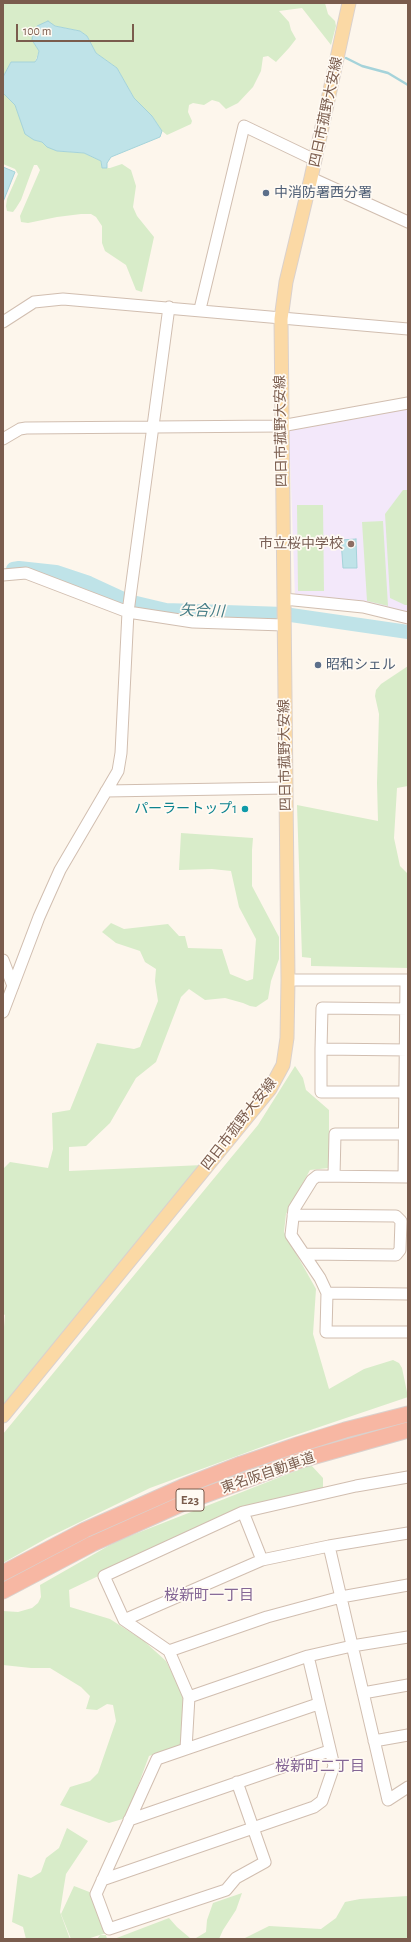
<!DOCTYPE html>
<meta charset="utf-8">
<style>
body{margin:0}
#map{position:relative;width:411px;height:1942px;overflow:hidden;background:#fdf6ec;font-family:"Alegreya Sans",sans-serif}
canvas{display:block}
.frame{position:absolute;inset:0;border:4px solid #7a5c4d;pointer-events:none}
.scale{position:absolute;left:16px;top:24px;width:118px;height:18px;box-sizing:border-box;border:2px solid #7a5c4d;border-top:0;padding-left:5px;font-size:12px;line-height:14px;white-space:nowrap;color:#7a5c4d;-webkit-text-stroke:3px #fffaf3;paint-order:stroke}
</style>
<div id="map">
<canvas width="411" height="1942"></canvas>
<div class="frame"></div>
<div class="scale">100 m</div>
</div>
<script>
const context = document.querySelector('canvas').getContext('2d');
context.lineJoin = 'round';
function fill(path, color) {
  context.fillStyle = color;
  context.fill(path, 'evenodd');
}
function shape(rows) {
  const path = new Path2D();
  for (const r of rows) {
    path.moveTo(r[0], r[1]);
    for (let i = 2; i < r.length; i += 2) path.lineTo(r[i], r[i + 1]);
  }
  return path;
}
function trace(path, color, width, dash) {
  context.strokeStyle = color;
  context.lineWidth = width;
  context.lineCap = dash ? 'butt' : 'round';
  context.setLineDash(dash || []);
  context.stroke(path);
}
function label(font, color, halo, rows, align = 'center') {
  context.font = font + ' "Alegreya Sans","Noto Sans JP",sans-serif';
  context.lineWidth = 3.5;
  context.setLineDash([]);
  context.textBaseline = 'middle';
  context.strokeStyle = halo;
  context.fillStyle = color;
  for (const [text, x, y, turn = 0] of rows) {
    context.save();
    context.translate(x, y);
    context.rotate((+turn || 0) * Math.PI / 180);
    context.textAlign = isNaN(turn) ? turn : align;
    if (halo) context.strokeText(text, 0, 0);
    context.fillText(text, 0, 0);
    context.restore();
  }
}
fill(shape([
 [408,408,408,612,353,600,350,603,331,598,295,597,289,430]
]), '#f3e8fa');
fill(shape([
 [3,3,325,3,328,14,335,21,336,26,331,45,302,8,279,11,289,22,291,30,296,39,289,48,276,62,268,56,263,57,261,71,253,87,238,103,226,109,219,102,212,100,204,105,193,103,189,105,188,112,192,121,191,124,167,135,162,131,152,116,134,98,117,68,96,53,87,36,80,31,55,26,32,40,39,51,35,62,11,62,3,77],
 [3,93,15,105,19,115,34,140,42,142,57,151,84,153,101,161,102,168,110,168,122,164,131,170,136,186,133,207,137,216,154,237,142,292,136,290,126,265,105,251,102,243,102,226,96,217,91,214,81,214,57,217,28,223,21,222,20,216,40,170,37,165,34,165,32,170,21,200,16,208,13,212,7,211,6,206,7,199,18,174,15,169,3,164],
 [403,490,408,490,408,605,405,605,390,598,385,514],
 [297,505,323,505,324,591,298,591],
 [383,521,388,606,367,601,362,522],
 [408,666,408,786,397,788,394,838,400,866,408,874,408,968,311,966,311,958,302,957,297,805,378,821,377,783,379,714,375,696,376,690,381,684],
 [181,833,253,838,252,850,252,886,279,937,279,959,271,981,268,999,256,1007,250,1006,243,1003,225,998,205,1000,189,989,181,997,156,1062,136,1078,110,1123,86,1146,69,1147,69,1171,203,1165,3,1408,3,1339,5,1315,3,1314,3,1169,10,1162,48,1168,53,1149,52,1113,70,1110,97,1043,134,1049,140,1047,158,1001,155,981,156,969,145,962,140,951,116,943,102,932,111,923,124,929,168,924,179,936,185,936,188,948,222,949,230,974,247,981,253,979,256,939,239,907,231,871,212,869,179,870],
 [295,1066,303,1078,306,1090,329,1110,329,1168,310,1170,286,1214,284,1232,316,1289,313,1334,329,1389,364,1369,393,1360,399,1363,402,1368,408,1397,275,1442,150,1488,47,1538,3,1563,3,1434,258,1125],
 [311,1465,323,1478,323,1488,241,1508,69,1590,70,1607,110,1619,144,1641,166,1661,184,1697,181,1745,149,1756,126,1818,109,1823,60,1805,70,1787,90,1781,98,1773,116,1721,113,1705,107,1704,97,1710,86,1709,90,1696,81,1687,50,1668,31,1668,3,1665,3,1611,18,1612,32,1608,38,1603,41,1597,40,1585,117,1541],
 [67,1828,88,1841,66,1874,64,1886,60,1912,70,1939,26,1939,23,1927,12,1922,18,1874,31,1878,41,1872,46,1858,59,1848],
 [74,1886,92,1893,107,1933,100,1935,106,1935,107,1939,97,1939,100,1935,87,1939,71,1939,61,1914],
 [242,1893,236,1910,223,1930,219,1939,114,1939,169,1918,177,1927,190,1938,196,1938,206,1932,207,1920,213,1903],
 [408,1896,408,1939,243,1939,269,1926,321,1929,336,1918,345,1902,360,1899]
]), '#d8ecc9');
const water = shape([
 [48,21,55,26,80,31,87,36,96,53,117,68,134,98,152,116,162,131,160,137,111,157,107,163,107,168,102,168,101,161,84,153,57,151,47,147,42,142,34,140,25,134,15,105,3,93,3,77,11,62,35,62,37,59,39,51,32,40,33,31,37,26,48,21],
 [3,167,15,172,3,202,3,167],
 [356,539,357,568,343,568,341,540,356,539]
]);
fill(water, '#bfe3e8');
trace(water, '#a5d3da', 1);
trace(shape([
 [346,58,362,66,388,73,408,85]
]), '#a5d3da', 2.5);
trace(shape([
 [13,569,19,568,56,572,89,583,128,601,166,610,284,614,408,632]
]), '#bfe3e8', 14);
const minor = shape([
 [311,178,408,222],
 [200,309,244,126,315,160],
 [3,322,34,302,63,299,408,329],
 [3,439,20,429,26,428,281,426,408,403],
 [3,575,26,573,128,612,193,622,283,625],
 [284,599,363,607,408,618],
 [106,791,286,788],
 [3,960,13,986],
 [288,980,408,980],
 [408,1009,322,1008,321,1049,408,1050],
 [3,1012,39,917,60,870,118,771,121,753,128,612,169,307],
 [321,1049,321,1092,405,1092],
 [334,1176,335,1134,408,1134],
 [404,1177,406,980],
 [408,1177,317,1176,312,1180,294,1209,291,1235,320,1278,327,1293,408,1294],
 [293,1215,396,1216,401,1221,400,1250,396,1255,305,1254],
 [327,1293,326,1332,408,1332],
 [243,1512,262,1560],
 [329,1546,388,1800,408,1787],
 [124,1620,262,1560,329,1546,408,1533],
 [169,1651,267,1617,341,1597,408,1585],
 [363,1693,408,1685],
 [189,1697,308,1656,352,1646,408,1637],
 [374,1741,408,1735],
 [186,1749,318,1704],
 [237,1782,265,1862,236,1878,226,1890,109,1929,96,1894,157,1759,186,1749,189,1697,169,1651,124,1620,104,1576,243,1512,356,1486,408,1477],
 [129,1820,329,1751],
 [102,1880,314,1807,322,1801,334,1766,308,1656]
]);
const major = shape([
 [3,1416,270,1089,283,1065,287,1038,288,980,281,319,286,282,311,178,349,3]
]);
const highway = shape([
 [3,1573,85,1530,182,1487,241,1464,297,1445,345,1430,408,1414],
 [3,1591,92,1544,186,1502,301,1460,408,1430]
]);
trace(minor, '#d1beb0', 13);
trace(major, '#dad1cd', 15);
trace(highway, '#dad1cd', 17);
trace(minor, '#fff', 11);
trace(major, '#fbd9a5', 13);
trace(highway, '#f7b7a3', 15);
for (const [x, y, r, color] of [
 [266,193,4,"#5c6f8a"],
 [351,544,4,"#8d6e63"],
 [318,665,4,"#5c6f8a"],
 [245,809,4,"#0f9aa8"]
]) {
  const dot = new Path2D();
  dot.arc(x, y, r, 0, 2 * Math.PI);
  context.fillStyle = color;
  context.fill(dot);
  trace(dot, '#fffaf3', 1.5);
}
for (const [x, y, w] of [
 [190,1500,28]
]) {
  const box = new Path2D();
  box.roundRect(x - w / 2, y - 11, w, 22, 3);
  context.fillStyle = '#fffaf3';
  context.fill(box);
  trace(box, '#7a5c4d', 1);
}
label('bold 13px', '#7a5c4d', null, [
 ["E23",190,1500]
]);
label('14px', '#7a5c4d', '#fffaf3', [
 ["四日市菰野大安線",326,112,-78],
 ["四日市菰野大安線",281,431,-91],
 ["四日市菰野大安線",285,755,-91],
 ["四日市菰野大安線",239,1124,-52],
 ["東名阪自動車道",268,1473,-19]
]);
label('14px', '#4e5e75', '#fffaf3', [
 ["中消防署西分署",274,193],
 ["昭和シェル",326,665]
], 'left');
label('14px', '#785e54', '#fffaf3', [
 ["市立桜中学校",343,544]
], 'right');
label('14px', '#0d838f', '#fffaf3', [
 ["パーラートップ1",237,809]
], 'right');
label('italic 15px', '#437c86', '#fffaf3', [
 ["矢合川",202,611,2]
]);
label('15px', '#846695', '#fffaf3', [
 ["桜新町一丁目",209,1595],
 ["桜新町二丁目",320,1766]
]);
</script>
